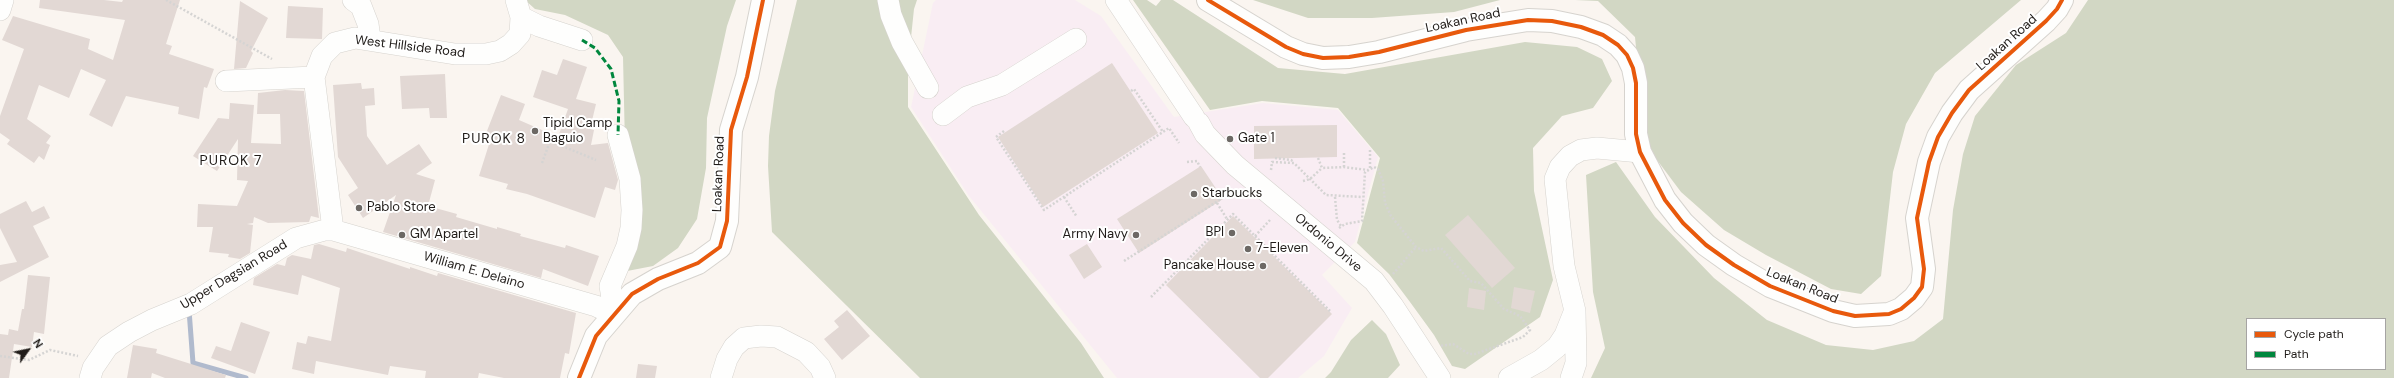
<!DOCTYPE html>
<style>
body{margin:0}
#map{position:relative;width:2394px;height:378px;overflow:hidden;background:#faf5f0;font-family:"DM Sans",sans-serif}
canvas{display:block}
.legend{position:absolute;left:2246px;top:318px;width:140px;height:52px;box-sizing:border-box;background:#fff;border:1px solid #a6a4a3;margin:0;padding:5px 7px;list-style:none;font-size:12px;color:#201c19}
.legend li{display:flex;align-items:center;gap:8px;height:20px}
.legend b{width:20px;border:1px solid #a6a4a3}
.north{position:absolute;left:8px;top:330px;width:40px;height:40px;-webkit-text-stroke:3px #fff;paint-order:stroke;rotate:57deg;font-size:11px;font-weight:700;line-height:16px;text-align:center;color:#201c19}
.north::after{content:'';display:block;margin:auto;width:14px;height:18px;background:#201c19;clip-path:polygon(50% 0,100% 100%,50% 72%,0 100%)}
</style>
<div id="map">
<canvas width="2394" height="378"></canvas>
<ul class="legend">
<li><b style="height:5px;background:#e8590c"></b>Cycle path</li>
<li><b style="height:5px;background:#00873e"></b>Path</li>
</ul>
<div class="north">N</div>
</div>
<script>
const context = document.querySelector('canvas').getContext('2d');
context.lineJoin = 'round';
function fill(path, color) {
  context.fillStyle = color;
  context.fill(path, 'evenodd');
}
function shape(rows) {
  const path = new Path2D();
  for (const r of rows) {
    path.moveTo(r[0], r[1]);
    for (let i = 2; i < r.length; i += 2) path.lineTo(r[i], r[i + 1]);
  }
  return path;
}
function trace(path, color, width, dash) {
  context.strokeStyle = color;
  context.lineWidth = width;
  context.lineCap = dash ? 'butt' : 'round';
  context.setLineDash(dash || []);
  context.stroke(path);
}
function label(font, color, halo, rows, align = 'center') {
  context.font = font + ' "DM Sans",sans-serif';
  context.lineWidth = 4;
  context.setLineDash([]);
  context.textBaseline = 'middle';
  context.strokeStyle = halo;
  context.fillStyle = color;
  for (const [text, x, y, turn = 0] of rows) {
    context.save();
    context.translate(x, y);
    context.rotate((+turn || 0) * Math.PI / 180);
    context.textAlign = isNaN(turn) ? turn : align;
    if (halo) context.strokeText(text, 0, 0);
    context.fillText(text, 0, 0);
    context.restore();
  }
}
fill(shape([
 [936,0,1075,0,1101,16,1174,117,1263,103,1338,110,1378,157,1355,242,1322,275,1352,308,1324,356,1298,378,1117,378,969,196,911,107,933,3]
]), '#f9edf3');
fill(shape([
 [525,0,736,0,727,26,707,118,706,168,697,219,678,248,653,266,622,272,625,146,623,57,608,35,565,15,535,9],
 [797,0,917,0,914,9,908,66,908,107,979,215,1081,343,1104,378,920,378,772,232,768,166,769,136,775,91],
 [1133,0,1147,0,1156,6,1161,0,1173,0,1278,68,1345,74,1525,42,1577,47,1602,59,1612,81,1593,108,1562,116,1533,148,1534,191,1553,280,1540,317,1465,369,1452,366,1434,335,1410,302,1389,274,1357,243,1380,158,1338,108,1262,101,1210,110],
 [1253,0,1500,0,1454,12,1372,18,1308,18],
 [1575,0,2021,0,1935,73,1906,124,1893,172,1881,276,1861,294,1831,289,1766,255,1724,230,1681,192,1651,152,1642,109,1635,37,1598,1],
 [2088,0,2394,0,2394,378,1591,378,1605,348,1593,292,1586,175,1616,162,1655,217,1714,278,1767,320,1826,345,1873,350,1914,341,1943,319,1953,210,1963,154,1975,116,2016,65,2066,33],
 [2247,319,2385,319,2385,369,2247,369],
 [1372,320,1386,334,1400,365,1388,378,1325,378,1331,372,1351,340]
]), '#d2d7c4');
trace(shape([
 [189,310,193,363,246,378]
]), '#b0bacd', 5);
fill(shape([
 [40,0,104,0,122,2,123,0,180,0,166,44,172,46,169,54,214,69,207,88,204,87,199,119,178,114,179,107,126,96,112,127,89,115,106,80,81,69,69,98,39,85,27,119,51,136,46,143,50,145,44,160,39,156,34,163,7,144,10,140,0,133,0,116,24,49,2,40,13,16,90,39,88,49,113,60,125,20,39,8],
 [240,1,268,18,251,51,253,53,246,68,234,69],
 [288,6,323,8,322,39,286,38],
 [563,59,587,67,576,99,596,104,590,129,594,130,591,145,608,143,618,180,615,190,605,187,595,218,527,194,506,189,508,184,479,176,491,138,485,136,501,95,525,104,519,120,558,137,568,109,533,97,542,70,557,75],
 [1112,63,1158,133,1043,207,998,137],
 [445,74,447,118,430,118,429,108,402,109,400,76],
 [361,83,362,89,374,88,375,105,365,106,367,136,387,165,419,144,432,163,416,174,435,180,428,206,457,214,456,217,497,229,497,227,521,234,520,236,565,248,566,245,599,256,588,286,543,269,541,278,383,232,396,195,363,218,348,195,358,188,338,157,333,85],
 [285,90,304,91,319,218,311,216,309,222,268,223,254,217,253,223,247,224,253,225,250,253,240,259,228,257,229,254,209,252,213,227,197,227,198,204,237,206,248,181,237,180,238,139,217,171,193,156,218,118,229,119,230,103,254,105,251,143,281,144,280,114,257,114,258,93],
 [1337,125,1337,157,1254,159,1254,126],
 [1201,166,1223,199,1139,253,1117,219],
 [26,201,32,212,44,206,50,218,33,226,49,257,0,282,0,265,17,262,0,228,0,214],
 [1468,215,1515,268,1492,288,1445,235],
 [1233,216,1332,314,1268,378,1260,378,1166,285],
 [319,244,346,252,347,248,410,269,410,267,437,276,438,273,576,313,569,354,565,353,560,378,504,378,479,373,478,378,425,378,426,371,390,366,388,375,316,361,314,374,292,369,297,342,306,344,308,336,331,341,340,288,302,275,298,295,253,285,254,278,277,264,285,266,287,258,292,255,311,259,314,245],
 [1087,244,1102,267,1084,279,1069,255],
 [28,275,50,277,44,334,34,332,32,347,14,344,9,378,0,378,0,334,8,335,9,329,18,331,22,309,24,309],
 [1514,287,1535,291,1530,313,1511,308],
 [1469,288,1486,291,1484,310,1467,307],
 [847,310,870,336,842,360,824,339,839,327,834,321],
 [241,322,270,332,255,374,211,358,216,346,231,351],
 [133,345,157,349,156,353,226,375,225,378,165,378,152,373,151,378,127,378],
 [638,364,657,366,655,378,636,378]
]), '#e2d8d4');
const minor = shape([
 [353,0,361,6,368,24,370,39],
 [888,0,891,15,902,42,928,88],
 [1116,0,1194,117],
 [0,10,3,0],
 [521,17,539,26,582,40],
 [226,81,314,77],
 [943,115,967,97,1002,85,1076,39],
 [1199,123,1205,134,1235,165,1374,281,1393,306,1440,378],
 [618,135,630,179,632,210,631,228,627,246,610,286,612,298,619,308],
 [333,230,314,77,322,56,335,43,355,38,455,54,486,54,500,51,511,44,520,34,521,17,516,0],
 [90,378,93,368,108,346,129,332,152,320,191,304,296,238,325,230,333,230,596,306,613,314],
 [721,378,727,359,734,347,744,338,761,336,777,337,806,352,820,367,825,378],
 [1509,378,1541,360,1557,347,1565,335,1573,315],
 [1571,378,1576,363,1575,311,1564,266,1555,179,1560,167,1570,156,1581,150,1597,148,1640,152]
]);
const major = shape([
 [1208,0,1286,47,1303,54,1323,58,1349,57,1379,52,1466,30,1528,20,1552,21,1581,27,1603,35,1618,45,1627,55,1633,68,1636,83,1636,134,1640,152,1665,200,1683,223,1706,245,1734,265,1770,286,1833,311,1855,316,1889,314,1901,309,1914,298,1922,287,1924,269,1917,218,1929,162,1938,137,1952,113,1969,90,2046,21,2057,9,2062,0],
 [579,378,596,336,632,294,658,279,698,263,720,247,727,221,731,130,747,77,763,0]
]);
trace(minor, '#d6d3ce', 22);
trace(major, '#d6d3ce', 24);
trace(shape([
 [166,0,272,59],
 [1131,91,1134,89,1163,132],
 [1004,131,996,137,1044,210,1169,128,1179,143],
 [1344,153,1344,167],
 [1275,158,1291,160,1294,162],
 [1318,158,1322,168,1344,167,1368,170],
 [1187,162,1197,161,1200,167],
 [542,163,550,141,596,160],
 [1370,168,1370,149],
 [1271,170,1272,162,1294,163,1326,195,1362,197],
 [1303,181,1310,179,1322,168],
 [1064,197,1077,217],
 [1335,197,1337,220,1341,226],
 [1217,203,1227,219],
 [1339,228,1345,224,1362,221,1365,172,1374,167,1378,169,1383,181,1385,203,1391,216,1416,247,1424,251,1441,248,1470,281,1481,283,1504,309,1520,316,1530,330,1523,337,1475,354,1469,354,1453,344,1440,346],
 [1255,236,1270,220],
 [1124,261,1221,199],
 [1393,274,1416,247],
 [1151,297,1233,214,1330,311],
 [0,356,29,360,50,350,78,356]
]), '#d5d4d3', 2.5, [2, 2]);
trace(minor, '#fefefd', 21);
trace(major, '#fefefd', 22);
trace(shape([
 [582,40,595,48,611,69,619,101,618,135]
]), '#00873e', 3, [6, 3]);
trace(shape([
 [1208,0,1286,47,1303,54,1323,58,1349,57,1379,52,1466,30,1528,20,1552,21,1581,27,1603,35,1618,45,1627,55,1633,68,1636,83,1636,134,1640,152,1665,200,1683,223,1706,245,1734,265,1770,286,1833,311,1855,316,1889,314,1901,309,1914,298,1922,287,1924,269,1917,218,1929,162,1938,137,1952,113,1969,90,2046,21,2057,9,2062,0],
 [579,378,596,336,632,294,658,279,698,263,720,247,727,221,731,130,747,77,763,0]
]), '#e8590c', 4);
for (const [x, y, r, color] of [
 [535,131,4,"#6c6864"],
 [1230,139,4,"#6c6864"],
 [1194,194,4,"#6c6864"],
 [359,208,4,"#6c6864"],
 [1232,233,4,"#6c6864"],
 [402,235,4,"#6c6864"],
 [1136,235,4,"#6c6864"],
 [1248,249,4,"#6c6864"],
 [1263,266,4,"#6c6864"]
]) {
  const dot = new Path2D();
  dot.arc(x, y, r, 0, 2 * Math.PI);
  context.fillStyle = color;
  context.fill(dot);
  trace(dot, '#fff', 1.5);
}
label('13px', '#201c19', '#fff', [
 ["Loakan Road",1463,21,-12],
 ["Loakan Road",2007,43,-42],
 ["West Hillside Road",410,47,7],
 ["Loakan Road",719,174,-88],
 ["Ordonio Drive",1328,243,40],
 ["William E. Delaino",474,271,16],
 ["Upper Dagsian Road",234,275,-31],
 ["Loakan Road",1802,286,22]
]);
label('13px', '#201c19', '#fff', [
 ["Tipid Camp",543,124],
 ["Baguio",543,139],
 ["Gate 1",1238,139],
 ["Starbucks",1202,194],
 ["Pablo Store",367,208],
 ["BPI",1224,233,"right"],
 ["GM Apartel",410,235],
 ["Army Navy",1128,235,"right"],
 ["7-Eleven",1256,249],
 ["Pancake House",1255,266,"right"]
], 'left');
context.letterSpacing = '1px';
label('14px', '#201c19', '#fff', [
 ["PUROK 8",494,139],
 ["PUROK 7",231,161]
]);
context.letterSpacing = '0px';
</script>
